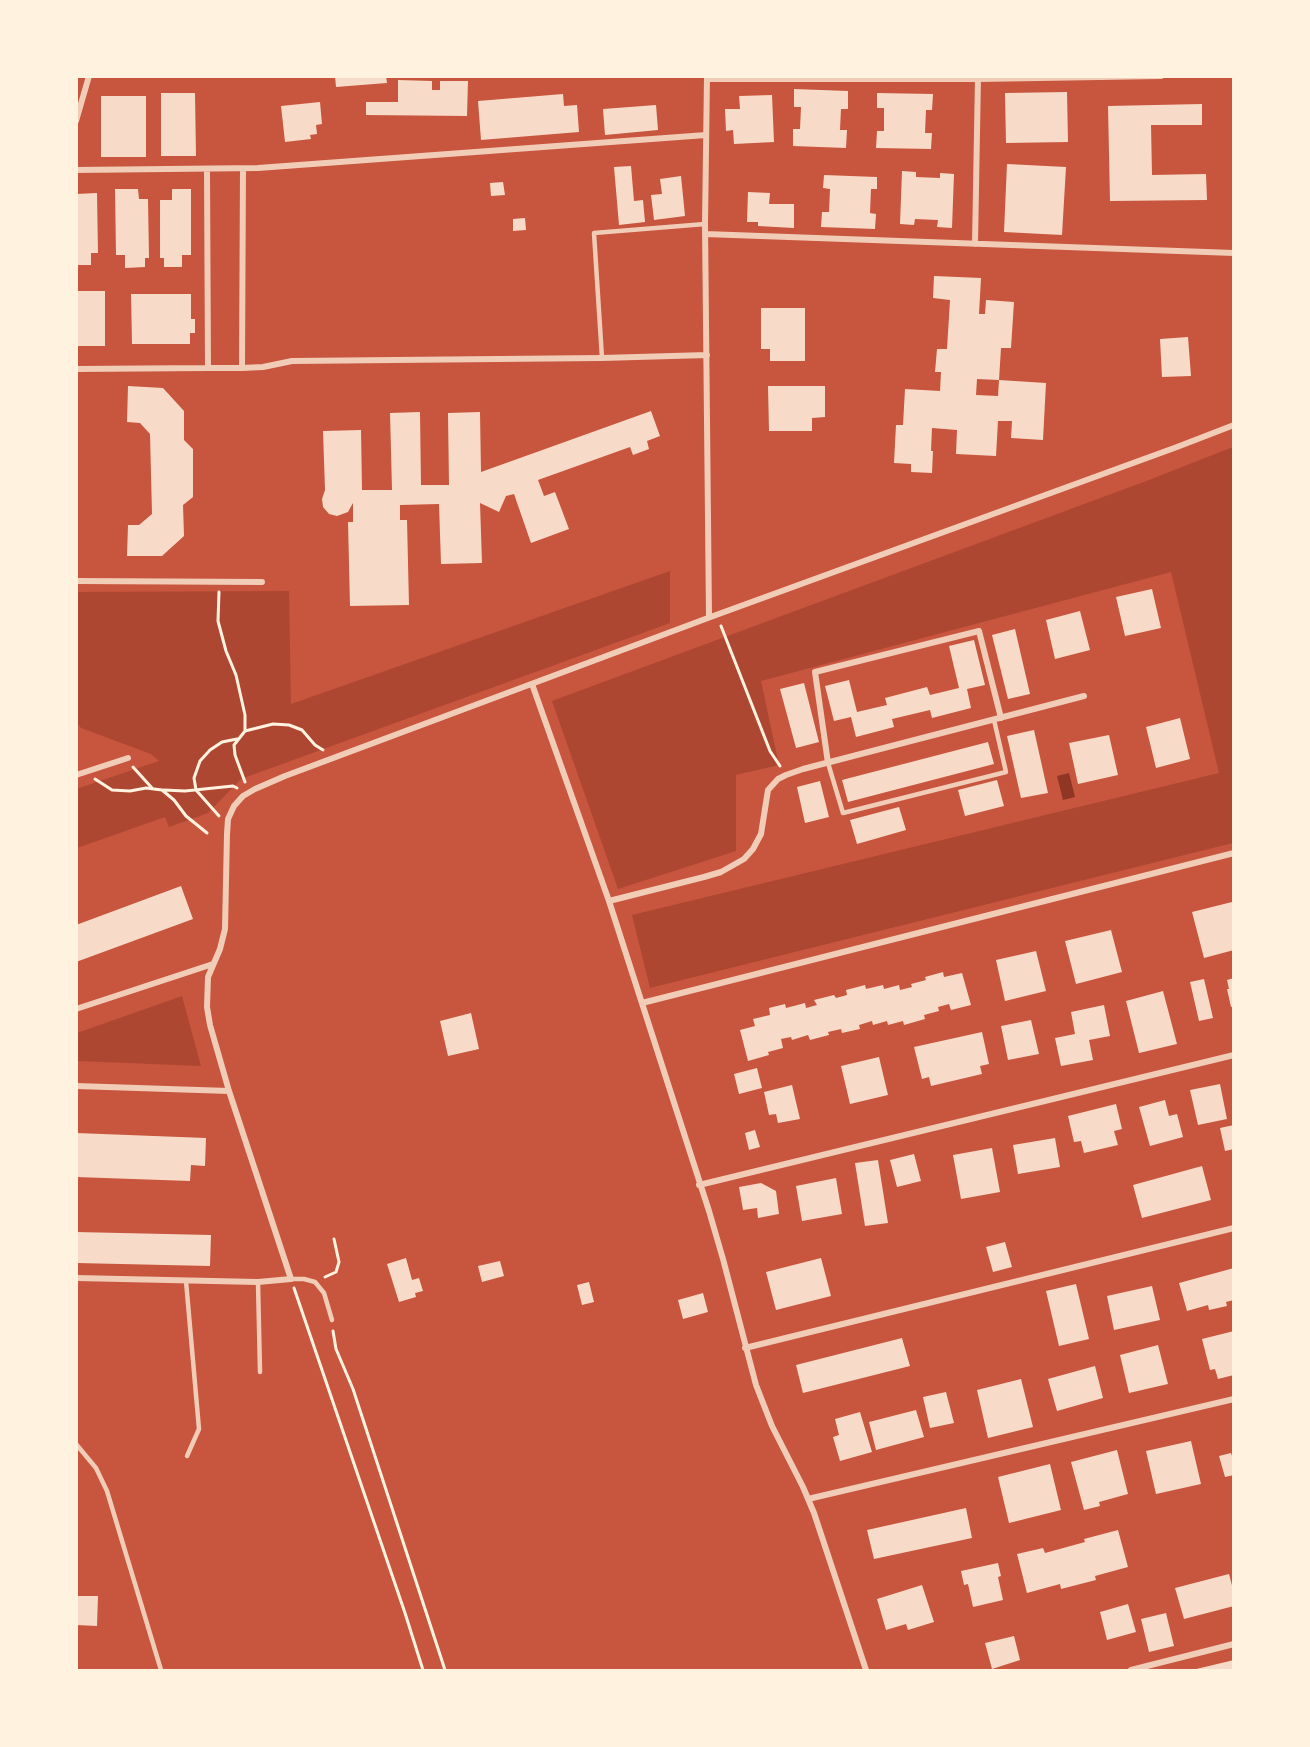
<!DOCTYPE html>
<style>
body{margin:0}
#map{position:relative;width:1310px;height:1747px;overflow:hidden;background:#c8553d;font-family:Georgia,serif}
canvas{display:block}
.frame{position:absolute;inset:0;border:78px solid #fff3e0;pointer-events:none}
</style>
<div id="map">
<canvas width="1310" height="1747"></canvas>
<div class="frame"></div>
</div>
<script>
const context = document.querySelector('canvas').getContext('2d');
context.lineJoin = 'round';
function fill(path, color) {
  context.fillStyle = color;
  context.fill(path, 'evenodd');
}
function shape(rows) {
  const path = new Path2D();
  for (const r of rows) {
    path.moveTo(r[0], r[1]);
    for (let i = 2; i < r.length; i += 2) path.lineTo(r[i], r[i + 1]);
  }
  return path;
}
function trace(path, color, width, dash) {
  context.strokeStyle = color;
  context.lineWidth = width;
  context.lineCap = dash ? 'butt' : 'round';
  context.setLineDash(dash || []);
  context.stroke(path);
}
fill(shape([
 [1233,447,1233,843,650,988,632,915,1219,773,1171,572,761,681,779,765,736,775,736,851,618,889,552,701,1149,480],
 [670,571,670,623,241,779,208,813,169,827,165,817,77,848,76,789,159,761,151,754,81,728,77,723,77,592,289,591,291,704],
 [182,996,201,1066,77,1061,77,1033]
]), '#ae4732');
fill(shape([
 [1069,773,1075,797,1063,800,1057,776]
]), '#8f3625');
fill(shape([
 [335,76,386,76,387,83,336,87],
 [398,80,432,81,432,90,440,90,440,81,468,81,467,116,366,115,366,102,398,102],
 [794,89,848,91,848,109,841,109,840,130,847,130,846,148,793,146,793,129,800,129,801,107,794,107],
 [1067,92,1068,142,1006,143,1005,93],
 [161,93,195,93,196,156,161,156],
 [877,93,933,94,932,110,926,110,925,133,932,133,931,149,876,148,877,131,884,131,884,108,877,108],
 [563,94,564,106,577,105,579,132,481,140,478,101],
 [772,95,774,142,734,144,733,130,726,131,725,109,740,109,739,96],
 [101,96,146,96,146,157,101,157],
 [320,102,322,124,316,125,317,134,310,135,311,139,285,142,281,106],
 [1202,104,1202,125,1151,125,1152,175,1206,174,1207,200,1110,201,1108,106],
 [656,105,658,130,605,135,603,109],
 [1007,164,1066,167,1062,235,1004,232],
 [631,166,634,201,643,200,645,222,619,225,614,167],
 [902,171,916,172,916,177,940,178,940,173,954,174,952,228,937,227,938,220,915,219,914,225,900,224],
 [824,175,877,177,877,189,871,189,870,213,876,214,875,229,821,227,822,212,829,212,830,189,823,188],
 [681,176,685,216,654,220,651,195,662,194,660,179],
 [503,182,505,195,491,196,490,183],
 [115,189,138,189,139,199,148,199,149,258,145,258,145,267,125,268,125,255,116,255],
 [172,189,191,189,191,255,182,255,182,267,164,267,164,258,160,258,160,200,172,200],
 [748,192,770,193,769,204,794,204,794,228,758,226,758,222,747,222],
 [97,193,98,253,91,253,91,265,76,265,76,194],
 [525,218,526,230,513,231,513,219],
 [934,276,981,278,979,314,985,314,986,300,1014,302,1011,348,1001,348,999,380,977,379,976,395,998,396,999,380,1046,383,1043,440,1011,438,1012,421,998,421,996,456,956,454,957,430,932,428,931,451,933,451,932,473,911,472,911,464,894,463,896,425,903,425,905,389,940,391,941,372,935,372,937,349,947,349,950,300,933,298],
 [76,291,105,291,105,346,76,346],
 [131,294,191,294,191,319,195,319,195,333,190,333,190,344,132,344],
 [761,308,805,308,805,361,770,361,770,349,761,349],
 [1188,337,1191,376,1162,377,1160,339],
 [128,386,163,388,184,411,184,440,193,449,193,497,183,505,184,536,162,556,127,556,128,525,139,525,152,514,150,434,140,423,127,422],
 [768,386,825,386,825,417,812,418,812,431,769,431],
 [651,411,660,436,647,441,649,449,633,455,630,447,538,480,544,496,555,492,569,529,531,543,514,494,506,496,499,512,480,503,482,563,441,564,439,504,400,505,400,520,407,520,409,605,350,606,348,522,353,522,353,503,348,512,337,516,329,514,323,507,322,499,325,490,323,431,361,430,362,490,392,490,390,413,420,412,421,485,449,485,448,413,480,412,481,472],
 [1152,589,1161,628,1125,636,1116,597],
 [1080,611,1090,650,1055,659,1046,620],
 [1015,629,1030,694,1008,699,992,635],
 [974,640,985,685,967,689,971,708,932,718,930,710,892,719,894,727,856,737,851,717,834,721,825,686,849,680,857,712,887,705,885,698,927,687,930,695,959,688,949,646],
 [804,683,819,742,796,748,780,689],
 [1180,718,1190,759,1156,768,1146,727],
 [1034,730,1048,793,1021,798,1007,736],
 [1109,735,1118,775,1078,784,1069,743],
 [988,742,994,764,848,802,842,780],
 [997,780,1004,806,965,816,958,790],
 [820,781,829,817,805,823,797,787],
 [899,807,906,830,857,844,850,820],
 [181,886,193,919,76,962,76,925],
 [1232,902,1234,907,1234,950,1204,958,1192,912],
 [1111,930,1122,972,1076,984,1065,941],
 [1036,951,1046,991,1005,1001,996,960],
 [943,972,944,977,962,973,971,1005,951,1010,949,1004,938,1007,939,1011,924,1015,925,1019,904,1025,903,1021,888,1025,887,1021,873,1025,872,1021,859,1025,860,1029,842,1033,841,1029,828,1032,829,1035,810,1040,808,1035,792,1040,791,1037,781,1039,783,1048,768,1052,769,1055,748,1061,740,1030,755,1026,753,1019,770,1015,769,1008,785,1004,786,1008,805,1003,806,1008,817,1005,814,1000,834,995,836,998,847,995,846,990,865,985,866,989,883,985,884,989,899,985,900,990,912,987,911,984,926,980,925,977],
 [1234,978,1234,1006,1231,1007,1227,989,1229,989,1227,980],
 [1204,979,1213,1018,1199,1021,1190,982],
 [1163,991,1177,1044,1139,1053,1126,1001],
 [1104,1005,1110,1036,1089,1040,1093,1060,1061,1066,1055,1038,1075,1034,1071,1012],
 [471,1013,479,1049,448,1056,440,1021],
 [1031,1020,1039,1054,1008,1060,1001,1026],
 [982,1032,989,1064,980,1066,982,1074,931,1086,929,1077,922,1079,914,1047],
 [879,1057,888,1095,850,1104,841,1066],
 [757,1068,762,1088,739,1094,734,1074],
 [1220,1084,1227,1119,1198,1125,1190,1090],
 [792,1085,800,1119,778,1123,776,1114,769,1115,764,1092],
 [1165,1100,1169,1116,1177,1114,1183,1137,1150,1146,1139,1107],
 [1116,1104,1122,1129,1114,1131,1118,1145,1084,1153,1081,1141,1074,1142,1068,1116],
 [1234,1125,1234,1149,1225,1151,1220,1128],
 [755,1130,760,1147,749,1150,745,1133],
 [76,1133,206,1138,205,1166,191,1165,190,1181,76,1177],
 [1055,1138,1060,1167,1018,1174,1013,1145],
 [992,1148,1000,1192,961,1199,953,1155],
 [914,1154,921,1181,897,1187,890,1160],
 [878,1160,888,1223,865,1226,855,1163],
 [1202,1166,1211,1200,1142,1218,1133,1185],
 [836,1178,842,1214,802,1221,796,1186],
 [761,1183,776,1191,779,1214,758,1218,757,1208,743,1210,739,1187],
 [76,1232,211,1235,210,1266,76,1263],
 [1005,1242,1012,1267,993,1272,986,1247],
 [406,1258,412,1280,419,1278,423,1291,415,1293,416,1297,399,1302,387,1264],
 [821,1258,831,1296,776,1310,766,1272],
 [500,1261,504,1276,482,1282,478,1266],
 [1234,1268,1234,1300,1226,1302,1227,1306,1209,1310,1208,1305,1187,1311,1179,1283],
 [589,1282,594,1302,582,1305,577,1285],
 [1076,1284,1089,1339,1059,1346,1046,1291],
 [1152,1286,1160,1320,1114,1330,1107,1296],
 [703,1293,708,1312,683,1319,678,1300],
 [1234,1331,1234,1375,1218,1379,1215,1369,1210,1370,1202,1339],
 [902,1338,910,1366,803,1393,796,1365],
 [1158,1345,1168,1384,1129,1393,1120,1355],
 [1095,1366,1103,1398,1057,1411,1048,1379],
 [1021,1379,1033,1427,988,1438,977,1390],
 [946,1392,954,1423,930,1428,923,1397],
 [916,1410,924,1437,876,1450,869,1422],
 [860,1412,872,1452,840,1461,833,1437,839,1435,835,1419],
 [1191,1441,1201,1484,1156,1494,1146,1451],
 [1117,1450,1128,1494,1099,1502,1100,1506,1084,1510,1071,1462],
 [1231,1453,1234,1462,1234,1475,1225,1477,1219,1456],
 [1050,1464,1061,1510,1009,1523,998,1477],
 [966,1508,972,1538,874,1559,867,1530],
 [1118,1530,1128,1567,1095,1576,1096,1580,1061,1589,1060,1584,1027,1593,1017,1554,1043,1548,1045,1553,1085,1542,1084,1539],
 [998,1563,1001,1576,998,1577,1003,1600,973,1607,968,1584,964,1585,961,1571],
 [1229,1574,1234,1593,1234,1606,1184,1619,1175,1588],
 [922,1585,934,1622,908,1630,906,1624,886,1630,877,1599],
 [76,1596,98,1596,97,1626,76,1625],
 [1128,1604,1136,1632,1107,1640,1100,1612],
 [1166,1613,1174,1646,1149,1652,1141,1619],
 [1014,1636,1020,1660,992,1669,985,1643],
 [1234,1660,1234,1670,1192,1670]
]), '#f7dbc8');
trace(shape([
 [219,592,218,621,226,651,236,675,245,715,245,731,234,745,235,755,245,782],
 [721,626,770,751,780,766],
 [245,731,273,724,289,725,302,730,315,745,323,750],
 [133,767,152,788],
 [95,779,112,790,130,791,146,788,162,790,174,800,186,816,207,833],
 [164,790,185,791,233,786,237,788],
 [219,816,196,790,194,778,200,761,210,750,222,742,237,739],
 [325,1277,336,1272,339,1262,334,1239],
 [294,1288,405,1613,423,1670],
 [333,1331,336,1349,353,1389,445,1670]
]), '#fff3e0', 3);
trace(shape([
 [602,358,594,233,705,224],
 [828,763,843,813,1006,772,994,720],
 [291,1279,304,1279,315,1282,324,1293,332,1320],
 [186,1281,199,1429,187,1456],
 [258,1282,260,1372],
 [76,1444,96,1468,107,1491,161,1670]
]), '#f1ccb7', 4.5);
trace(shape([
 [707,76,705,224,709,617],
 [707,79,978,79,1161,76],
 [76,121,89,76],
 [76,170,258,168,706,135],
 [207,170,208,368,242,368,243,169],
 [705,234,1234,253],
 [975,244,978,77],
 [242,368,263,367,292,361,602,358,707,355],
 [76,369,208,368],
 [76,581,262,582],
 [532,684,609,901,709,1211,723,1259,756,1385,772,1426,803,1487,814,1513,866,1670],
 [828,763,815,672,979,631,1001,718],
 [76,775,128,758],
 [609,901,704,877,721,872,744,859,753,849,761,834,768,790,778,779,786,775,803,769,1084,696],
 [642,1003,1234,853],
 [76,1009,213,964],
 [76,1086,229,1091],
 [699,1185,1234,1055],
 [76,1278,258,1282,291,1279,229,1091,210,1025,207,1007,208,977,220,949,225,929,227,834,228,819,234,806,243,796,255,789,285,776,716,615,1177,447,1234,425],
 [745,1348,1234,1228],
 [808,1499,1234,1399],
 [1131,1670,1234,1644]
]), '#f1ccb7', 6);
</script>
